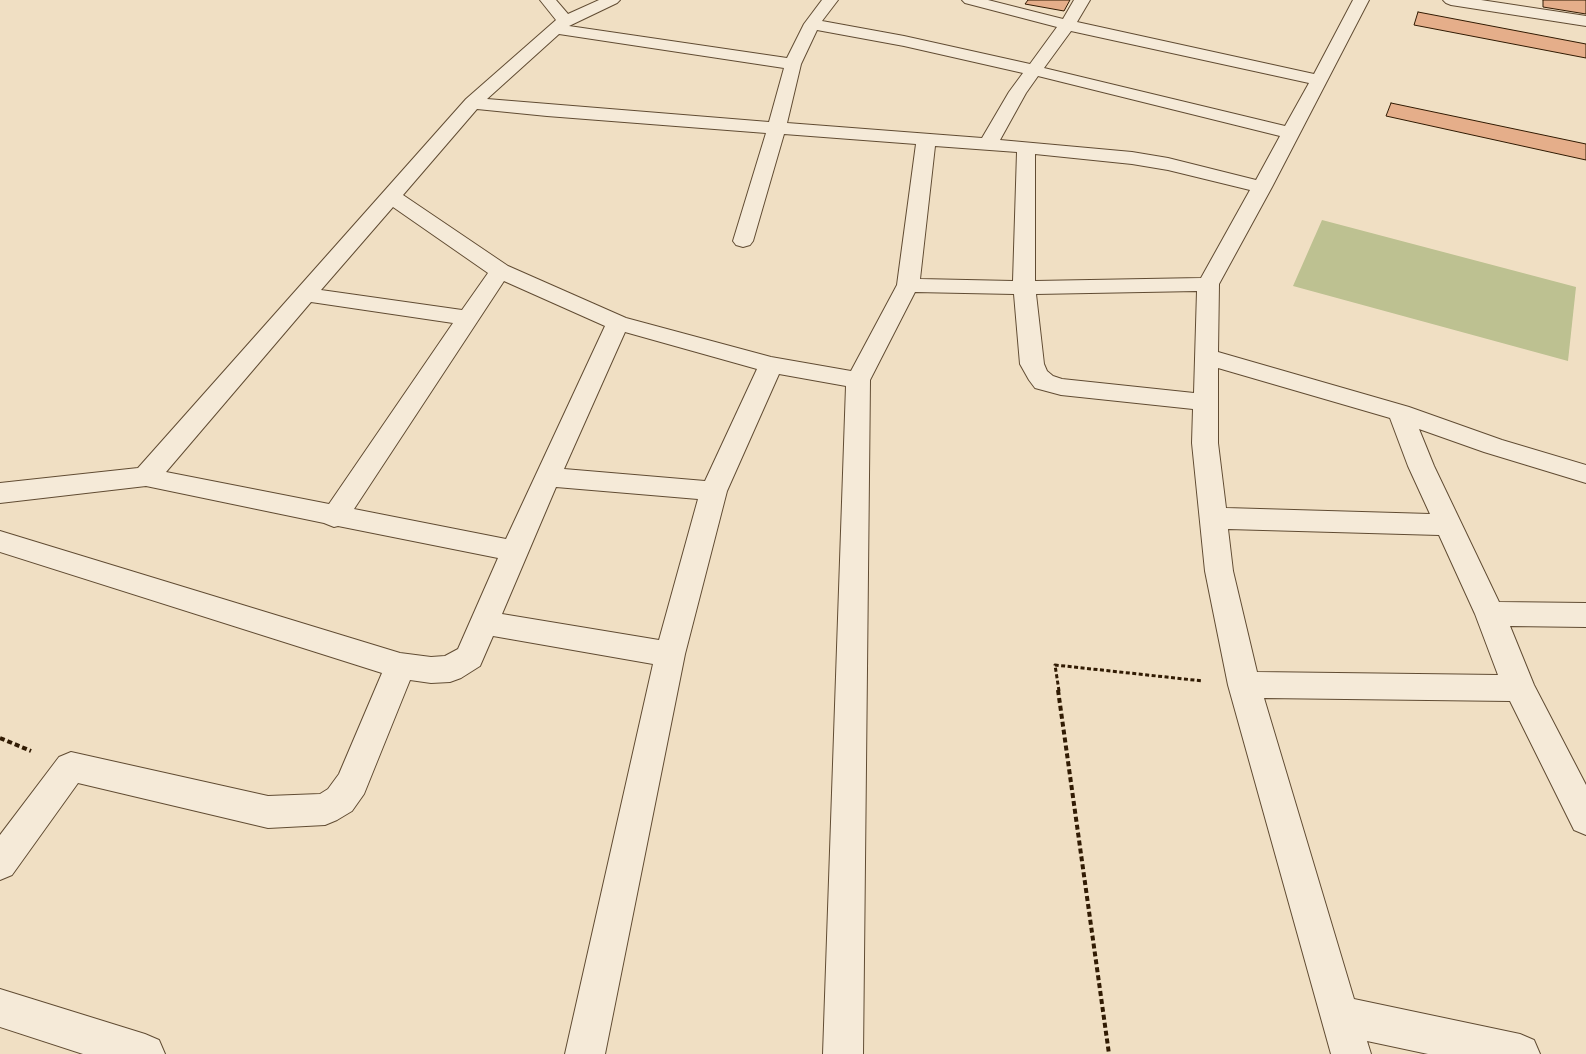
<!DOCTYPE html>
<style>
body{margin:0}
canvas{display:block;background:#f0dfc3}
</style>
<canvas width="1586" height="1054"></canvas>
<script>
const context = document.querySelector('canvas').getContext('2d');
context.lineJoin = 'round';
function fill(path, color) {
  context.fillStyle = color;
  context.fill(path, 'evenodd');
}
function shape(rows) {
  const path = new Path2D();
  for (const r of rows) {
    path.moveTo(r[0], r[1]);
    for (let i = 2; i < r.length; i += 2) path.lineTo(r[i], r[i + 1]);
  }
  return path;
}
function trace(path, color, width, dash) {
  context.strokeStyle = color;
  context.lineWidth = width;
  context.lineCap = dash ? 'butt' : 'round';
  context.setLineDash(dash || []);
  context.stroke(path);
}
fill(shape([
 [1322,220,1576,287,1568,361,1293,286]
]), '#bdc191');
const building = shape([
 [1028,0,1070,0,1064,11,1025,4,1028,0],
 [1543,0,1586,0,1586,14,1543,7,1543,0],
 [1418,12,1586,44,1586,58,1414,25,1418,12],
 [1391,103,1586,144,1586,160,1386,116,1391,103]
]);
fill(building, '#e5ae8a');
trace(building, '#311b03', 1);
const minor = shape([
 [540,0,556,0,568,14,599,0,620,0,617,3,569,26,787,58,804,24,822,0,838,0,822,21,904,36,1030,64,1057,27,965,3,962,0,988,0,1063,19,1074,0,1090,0,1077,22,1314,74,1353,0,1369,0,1272,187,1219,284,1218,352,1409,407,1502,440,1586,465,1586,483,1484,452,1419,429,1434,466,1499,602,1586,603,1586,627,1510,626,1534,685,1586,785,1586,835,1574,830,1510,701,1264,698,1354,999,1520,1034,1534,1040,1540,1054,1428,1054,1367,1041,1371,1054,1331,1054,1228,685,1205,571,1192,443,1193,409,1061,395,1035,388,1029,380,1020,364,1014,294,915,292,870,380,863,1054,823,1054,846,386,779,374,727,491,685,654,605,1054,565,1054,653,664,493,636,480,666,461,678,450,682,431,683,410,680,364,794,352,811,337,820,325,825,268,828,78,783,12,875,0,880,0,835,59,757,71,752,268,796,320,794,328,789,339,774,382,673,0,552,0,531,400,653,431,657,445,656,458,649,498,558,338,526,334,527,324,523,146,486,0,503,0,483,138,468,466,99,556,20,540,0],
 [817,30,904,46,1023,73,1009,92,982,138,787,123,801,64,817,30],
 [1071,31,1309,83,1285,126,1044,68,1071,31],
 [559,34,784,68,769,122,487,99,559,34],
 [1038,76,1280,136,1256,180,1168,158,1132,152,1000,140,1026,93,1038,76],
 [477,109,547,116,766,133,733,241,736,245,743,247,750,245,753,241,784,134,916,144,897,285,851,371,771,357,626,318,508,266,403,195,477,109],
 [935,146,1017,152,1013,281,920,279,935,146],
 [1035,154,1132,164,1168,170,1250,190,1201,278,1035,281,1035,154],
 [393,207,488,273,462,310,321,290,393,207],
 [504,281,605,326,506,539,354,509,504,281],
 [1197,291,1194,393,1062,379,1053,376,1047,371,1044,364,1036,294,1197,291],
 [311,302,453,323,329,504,166,472,311,302],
 [625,332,757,369,705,481,564,469,625,332],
 [1218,368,1390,418,1408,466,1430,514,1226,508,1218,443,1218,368],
 [556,487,698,499,659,640,502,614,556,487],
 [1228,529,1439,535,1475,614,1498,675,1257,672,1233,571,1228,529],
 [1443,0,1481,0,1586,16,1586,26,1451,5,1446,3,1443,0],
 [0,989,145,1034,159,1040,165,1054,83,1054,0,1027,0,989]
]);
trace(minor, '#614c33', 2);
trace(shape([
 [1059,691,1055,665,1203,681]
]), '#311b03', 3, [4, 2.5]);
trace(shape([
 [1058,690,1109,1054],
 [0,738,31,751]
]), '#311b03', 4, [5, 3]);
fill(minor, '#f5ead8');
</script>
